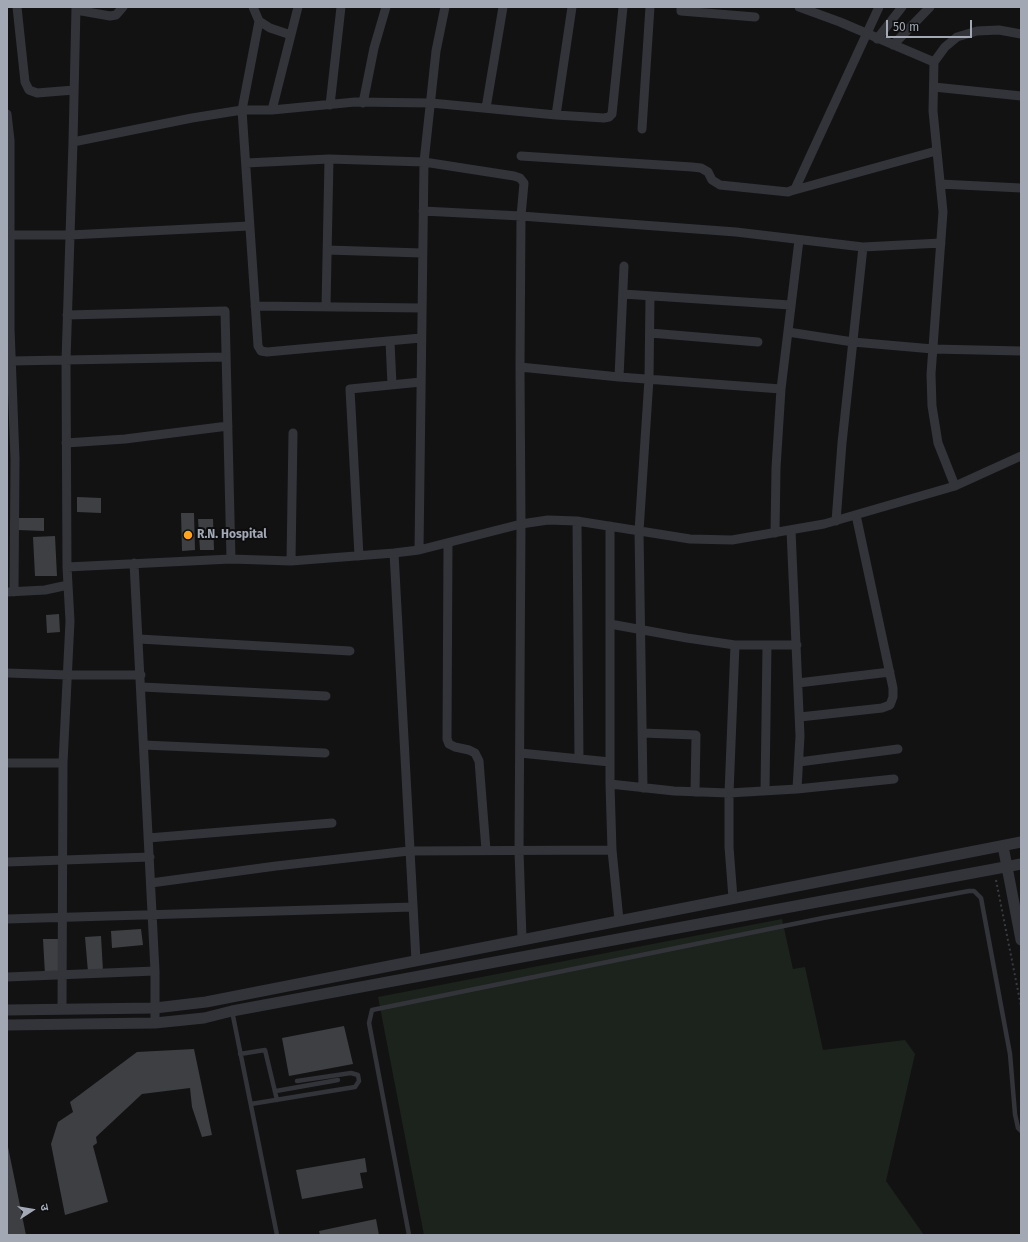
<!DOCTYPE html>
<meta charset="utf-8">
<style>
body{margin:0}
#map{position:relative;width:1028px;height:1242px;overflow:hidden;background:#121213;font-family:"Fira Sans","Noto Sans Devanagari",sans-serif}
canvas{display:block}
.frame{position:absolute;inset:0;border:8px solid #a2a9b5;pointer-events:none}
.north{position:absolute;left:12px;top:1190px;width:40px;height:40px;-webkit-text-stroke:3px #0d0d0e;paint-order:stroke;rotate:78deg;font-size:11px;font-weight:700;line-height:16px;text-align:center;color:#a2a9b5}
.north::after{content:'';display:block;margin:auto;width:14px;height:18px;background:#a2a9b5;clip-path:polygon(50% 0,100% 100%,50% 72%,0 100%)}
.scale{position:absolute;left:886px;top:20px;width:86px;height:18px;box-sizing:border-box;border:2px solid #a2a9b5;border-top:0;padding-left:5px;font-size:12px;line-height:14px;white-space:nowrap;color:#a2a9b5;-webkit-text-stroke:3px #0d0d0e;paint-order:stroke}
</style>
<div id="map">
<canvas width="1028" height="1242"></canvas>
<div class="frame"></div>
<div class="north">उ</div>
<div class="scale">50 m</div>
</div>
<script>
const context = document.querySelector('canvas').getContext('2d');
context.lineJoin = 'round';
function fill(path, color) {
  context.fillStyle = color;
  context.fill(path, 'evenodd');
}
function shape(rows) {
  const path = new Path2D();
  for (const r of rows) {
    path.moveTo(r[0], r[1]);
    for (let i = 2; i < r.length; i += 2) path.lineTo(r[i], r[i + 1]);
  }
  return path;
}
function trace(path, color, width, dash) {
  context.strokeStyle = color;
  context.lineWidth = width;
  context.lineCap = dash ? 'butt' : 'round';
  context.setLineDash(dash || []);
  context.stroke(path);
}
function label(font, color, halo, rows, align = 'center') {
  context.font = font + ' "Fira Sans",sans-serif';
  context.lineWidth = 4;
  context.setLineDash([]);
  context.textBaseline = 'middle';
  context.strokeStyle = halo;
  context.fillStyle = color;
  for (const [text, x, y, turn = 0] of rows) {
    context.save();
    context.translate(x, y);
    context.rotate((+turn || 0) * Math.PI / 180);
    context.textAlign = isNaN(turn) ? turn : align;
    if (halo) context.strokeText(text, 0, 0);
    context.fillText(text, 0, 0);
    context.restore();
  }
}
fill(shape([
 [782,919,793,969,805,967,823,1050,905,1040,915,1054,886,1181,924,1235,424,1235,378,997]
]), '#1b231c');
fill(shape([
 [77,497,101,498,101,513,77,512],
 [181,513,194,513,195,550,182,551],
 [19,518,44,518,44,531,18,530],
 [198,519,213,519,214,550,200,550],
 [55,536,57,576,35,576,33,537],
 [59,614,60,632,47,633,46,615],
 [141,929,143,945,112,948,111,931],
 [101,936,103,971,88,972,85,937],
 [43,939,58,939,60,974,45,975],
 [344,1026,353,1064,289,1076,282,1038],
 [194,1049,212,1135,202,1137,192,1107,190,1088,142,1094,96,1137,97,1143,93,1146,108,1202,65,1215,51,1144,58,1122,73,1112,70,1102,137,1052],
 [7,1147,8,1147,26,1235,7,1235],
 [365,1158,367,1172,360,1173,363,1188,302,1199,296,1170],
 [376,1219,379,1235,320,1235,319,1231]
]), '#3d3f43');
trace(shape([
 [996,880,1021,1006]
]), '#383b40', 2, [2, 3]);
trace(shape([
 [232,1011,277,1235],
 [240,1054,265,1050,277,1100],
 [276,1091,338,1080],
 [251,1104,355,1087,359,1081,358,1075,351,1073,297,1081],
 [409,1235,369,1023,372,1010,823,918,969,891,974,891,981,898,1010,1054,1015,1114,1018,1128,1021,1131]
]), '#323439', 4.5);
trace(shape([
 [17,7,25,82,29,90,37,93,74,90],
 [253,7,259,21,270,28,291,35],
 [681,7,681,11,755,17],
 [799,7,840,22,934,62,945,47,957,37,977,31,999,30,1021,34],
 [76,10,110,16,116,15,123,7],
 [259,21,242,110,258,346,261,351,267,352,421,338],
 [877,39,902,7],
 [893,45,930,7],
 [934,62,933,111,943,212,931,374,932,406,938,443,955,486],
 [934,87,1021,96],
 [363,103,374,48,386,7],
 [330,105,341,7],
 [486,108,503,7],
 [272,110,298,7],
 [7,114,10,140,10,328,15,459,14,592],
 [556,115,604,118,609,117,612,114,623,7],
 [642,129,650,7],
 [73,142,76,7],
 [521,156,692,167,701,168,708,172,712,180,720,185,788,192,795,189,879,7],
 [329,159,424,162,514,176,520,178,524,183,521,216,520,367,521,524,519,851,522,939],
 [246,163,329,159,326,307],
 [940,184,1021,188],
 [791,191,936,151],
 [423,211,521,216,736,232,863,247,941,243],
 [7,235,70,235,249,226],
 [327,250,422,253],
 [623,294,790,305],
 [255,306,422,308],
 [67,315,225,311,231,559],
 [788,332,853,342,933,349,1021,351],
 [650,333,758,342],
 [390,341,392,385],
 [11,361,226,357],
 [520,367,619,377,781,389],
 [619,377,624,266],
 [66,443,125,439,228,426],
 [577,521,579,759],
 [836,521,842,443,863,247],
 [791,530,800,736,797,789],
 [775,533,776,468,781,389,799,240],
 [448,543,447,739,449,744,455,747,469,750,475,753,479,761,486,850],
 [419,550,424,162,436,51,445,7],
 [394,553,416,961],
 [359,556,350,389,421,382],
 [291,561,293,433],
 [134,563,155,971,155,1023],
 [67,567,231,559,291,561,394,553,419,550,521,524,548,520,577,521,690,539,732,540,824,524,955,486,1021,456],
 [7,592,45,590,68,585],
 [610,624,687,638,735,645,797,645],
 [139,639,350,651],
 [7,673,68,675,141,675],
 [798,683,890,672],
 [142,687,326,696],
 [800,717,882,708,890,705,893,697,893,688,856,515],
 [642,733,696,735,695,792],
 [144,745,325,753],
 [520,753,610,762],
 [799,762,898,749],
 [7,763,63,763],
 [610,784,610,526],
 [643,788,639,531,649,379,650,296],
 [765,791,767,645],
 [148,838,332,823],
 [7,862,150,857],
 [151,883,276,866,409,851,612,850],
 [733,898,729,847,729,793,735,645],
 [7,919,413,907],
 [619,920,612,850,610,784,674,791,729,793,797,789,894,779],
 [7,977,155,971],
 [62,1009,63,763,70,621,67,567,66,361,73,142,192,118,242,110,272,110,355,102,431,103,556,115,572,7]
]), '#323439', 9);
trace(shape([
 [1003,846,1021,940],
 [7,1010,155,1008,206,1002,1021,842],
 [7,1025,155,1023,204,1018,232,1011,1021,864]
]), '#323439', 11);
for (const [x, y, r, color] of [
 [188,535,5,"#ffa31e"]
]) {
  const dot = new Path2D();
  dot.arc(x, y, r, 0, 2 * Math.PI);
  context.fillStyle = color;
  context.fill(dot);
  trace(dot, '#0d0d0e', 1.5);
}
label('bold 12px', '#a2a9b5', '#0d0d0e', [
 ["R.N. Hospital",197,535]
], 'left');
</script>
